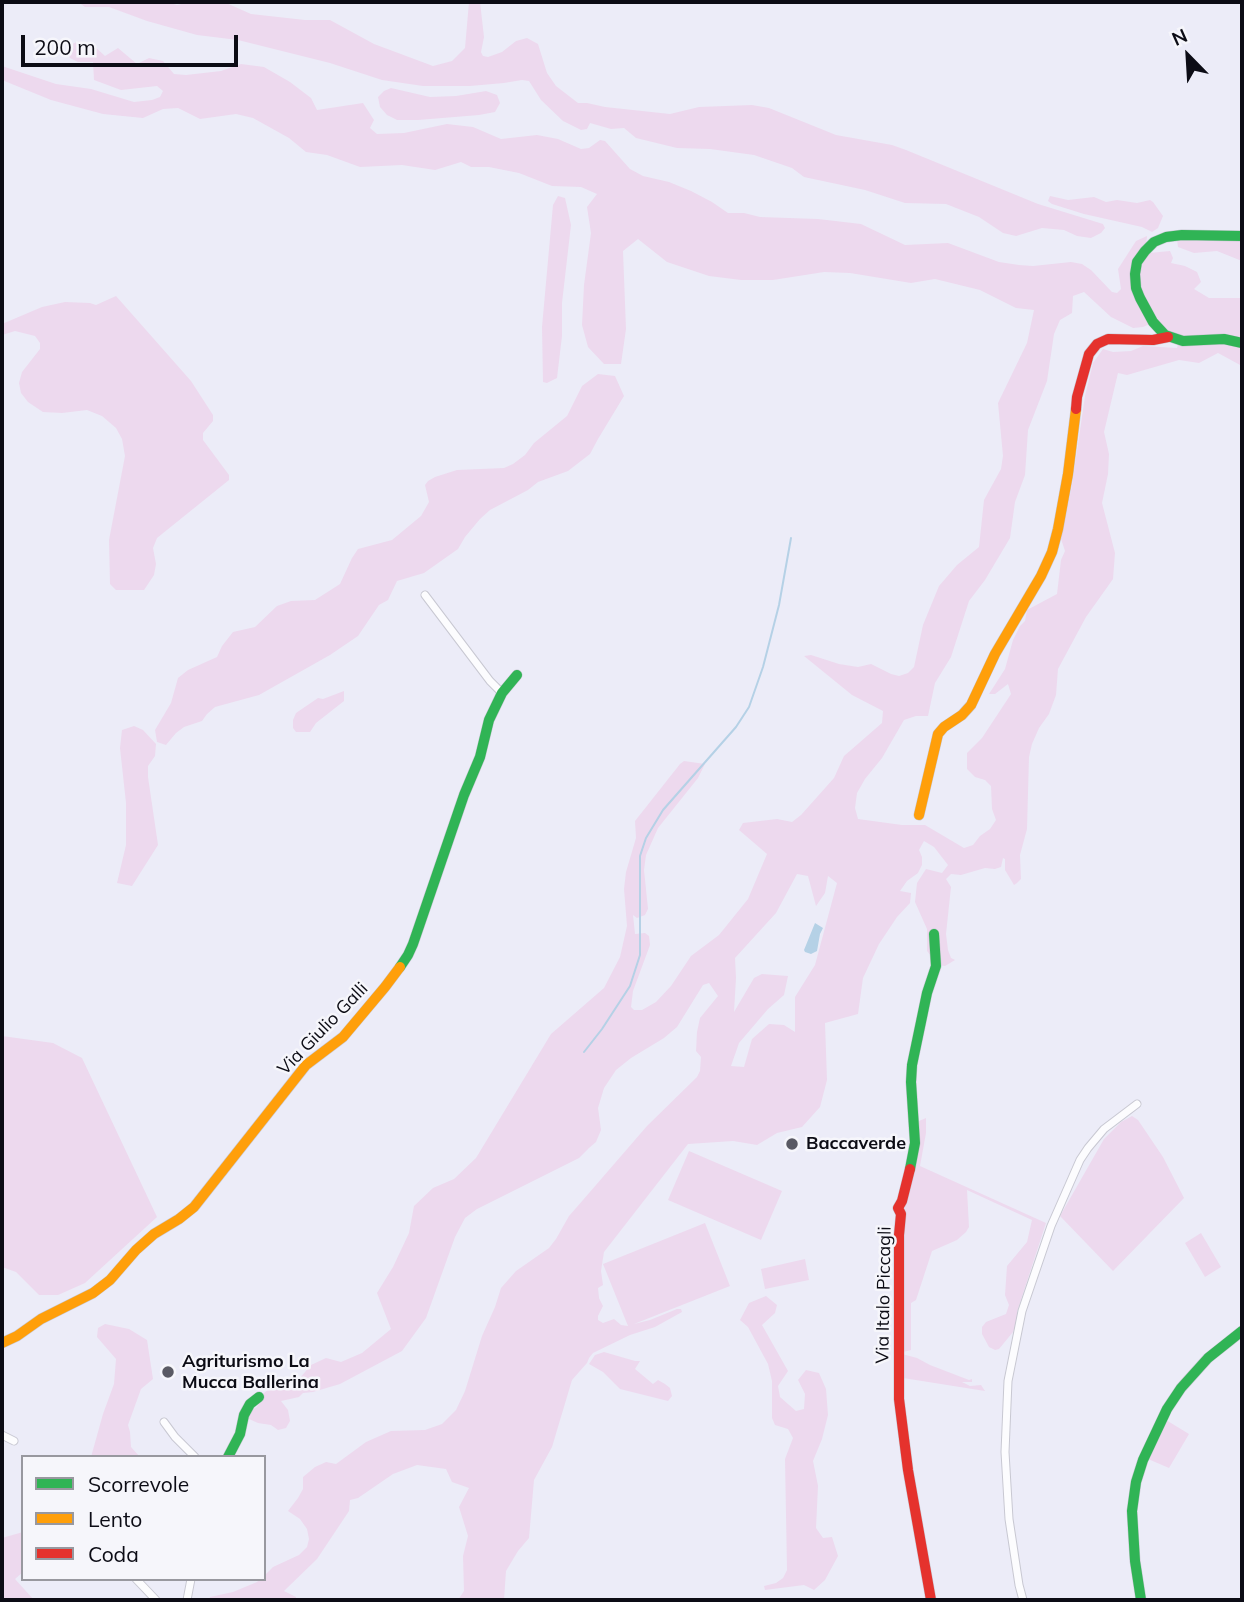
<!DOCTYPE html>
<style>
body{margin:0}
#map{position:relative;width:1244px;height:1602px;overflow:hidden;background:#ececf8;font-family:Mulish,sans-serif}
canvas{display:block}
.frame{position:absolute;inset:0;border:4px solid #0c0c15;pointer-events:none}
.legend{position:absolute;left:21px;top:1455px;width:245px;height:126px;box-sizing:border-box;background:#f6f6fb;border:2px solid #98989f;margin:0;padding:9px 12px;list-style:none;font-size:21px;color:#0c0c15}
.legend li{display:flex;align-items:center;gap:14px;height:35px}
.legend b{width:35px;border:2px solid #98989f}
.north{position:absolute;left:1153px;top:21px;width:70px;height:70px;-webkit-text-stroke:5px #f6f6fb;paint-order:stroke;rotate:336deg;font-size:19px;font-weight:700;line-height:28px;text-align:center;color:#0c0c15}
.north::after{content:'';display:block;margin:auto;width:24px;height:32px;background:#0c0c15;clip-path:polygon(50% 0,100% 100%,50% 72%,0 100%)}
.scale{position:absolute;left:21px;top:35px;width:217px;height:32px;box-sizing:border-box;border:4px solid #0c0c15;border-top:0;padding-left:9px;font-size:21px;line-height:24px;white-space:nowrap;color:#0c0c15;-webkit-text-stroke:5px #f6f6fb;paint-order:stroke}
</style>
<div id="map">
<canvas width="1244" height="1602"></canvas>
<div class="frame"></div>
<ul class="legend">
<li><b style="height:9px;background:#30b455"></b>Scorrevole</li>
<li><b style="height:9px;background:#ff9f0a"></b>Lento</li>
<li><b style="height:9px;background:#e5322d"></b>Coda</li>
</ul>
<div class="north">N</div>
<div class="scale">200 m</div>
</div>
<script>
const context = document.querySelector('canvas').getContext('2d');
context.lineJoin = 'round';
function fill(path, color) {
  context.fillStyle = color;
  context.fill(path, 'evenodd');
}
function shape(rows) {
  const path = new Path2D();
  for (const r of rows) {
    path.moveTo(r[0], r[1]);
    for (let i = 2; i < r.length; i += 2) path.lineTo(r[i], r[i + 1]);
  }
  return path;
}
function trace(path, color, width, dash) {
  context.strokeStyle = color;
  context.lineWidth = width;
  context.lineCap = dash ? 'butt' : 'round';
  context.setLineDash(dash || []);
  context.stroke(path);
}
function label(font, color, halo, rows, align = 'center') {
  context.font = font + ' Mulish,sans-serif';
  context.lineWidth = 5;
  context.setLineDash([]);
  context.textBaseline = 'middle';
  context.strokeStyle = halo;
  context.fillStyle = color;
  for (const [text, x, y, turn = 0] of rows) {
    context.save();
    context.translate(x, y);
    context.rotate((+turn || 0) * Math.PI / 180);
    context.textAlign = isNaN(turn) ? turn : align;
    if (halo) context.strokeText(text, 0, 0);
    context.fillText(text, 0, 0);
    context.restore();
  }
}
fill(shape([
 [78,2,167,2,177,5,191,2,224,2,251,14,305,20,330,20,374,44,433,66,452,61,465,48,469,2,480,2,484,37,481,52,483,56,488,57,502,52,516,41,527,38,538,44,547,73,556,86,578,103,587,103,605,107,670,114,699,107,752,105,769,108,836,135,892,145,906,150,1038,204,1103,224,1105,228,1101,233,1091,238,1077,236,1064,230,1042,228,1016,236,1003,233,979,217,946,204,905,203,865,190,804,177,792,168,754,155,710,149,677,148,636,138,624,128,611,129,590,123,587,129,581,130,563,121,541,100,529,81,522,80,504,83,470,86,423,86,382,80,330,63,238,40,197,35,147,21,109,7,85,7],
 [79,41,93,45,105,56,118,48,137,64,149,58,163,61,174,74,186,75,221,71,241,64,264,67,290,82,311,98,317,110,363,103,374,120,370,128,377,134,404,133,447,124,473,127,501,139,537,135,558,139,581,149,589,148,600,140,605,141,630,169,643,176,669,182,691,191,712,202,728,213,744,213,760,217,818,219,861,224,905,245,948,243,999,262,1019,265,1033,266,1071,262,1082,264,1091,270,1112,292,1117,293,1121,289,1118,269,1136,241,1147,236,1146,246,1149,253,1170,251,1173,258,1171,263,1185,266,1197,272,1201,282,1194,289,1209,298,1242,298,1242,366,1218,353,1199,363,1179,360,1127,375,1118,373,1104,432,1109,454,1108,474,1102,503,1115,553,1113,579,1086,617,1058,669,1056,695,1049,714,1039,728,1032,744,1029,757,1027,829,1020,855,1021,879,1017,883,1014,885,1005,870,1005,859,1003,858,1001,867,995,869,985,868,961,875,951,874,946,879,951,887,946,934,948,950,951,958,955,960,945,966,938,965,927,951,927,929,915,902,917,883,926,869,942,873,948,865,934,847,924,841,919,850,922,857,922,865,918,873,907,881,900,891,911,893,910,903,897,917,879,944,863,978,858,1014,825,1023,827,1080,820,1107,802,1127,777,1133,757,1145,733,1141,688,1144,604,1252,601,1271,603,1285,598,1288,599,1298,603,1306,598,1316,598,1320,603,1323,614,1319,621,1325,628,1326,603,1264,705,1223,730,1286,634,1324,650,1320,677,1309,681,1309,682,1312,655,1327,630,1335,593,1353,589,1358,587,1363,572,1380,552,1447,534,1480,529,1538,518,1551,506,1571,504,1600,458,1600,464,1591,463,1556,468,1536,459,1507,469,1488,452,1482,446,1469,417,1465,393,1474,358,1498,350,1500,349,1511,317,1559,284,1591,296,1597,296,1600,209,1600,210,1597,233,1592,257,1582,260,1579,264,1579,264,1576,273,1567,299,1555,307,1547,309,1539,307,1529,300,1519,288,1511,298,1498,303,1489,303,1477,315,1467,326,1462,336,1464,366,1442,391,1431,425,1430,442,1424,456,1410,465,1391,482,1336,495,1307,501,1288,516,1271,549,1248,556,1239,569,1216,583,1200,647,1126,697,1077,700,1071,701,1057,696,1051,697,1032,700,1018,718,996,709,983,703,985,677,1027,664,1038,631,1058,616,1070,604,1088,598,1108,601,1130,596,1142,589,1148,579,1158,477,1209,465,1218,455,1237,426,1318,402,1351,340,1384,313,1392,303,1393,299,1397,281,1401,288,1410,290,1421,286,1428,278,1430,271,1425,258,1423,249,1419,248,1412,257,1407,264,1393,278,1382,299,1379,311,1365,326,1358,341,1362,362,1353,391,1329,377,1293,393,1267,409,1233,414,1206,433,1188,454,1179,476,1158,551,1034,604,988,620,957,627,926,624,889,626,872,636,838,635,821,680,764,684,761,705,764,698,778,658,828,646,855,644,870,648,909,645,915,637,918,633,915,635,934,645,933,649,936,650,945,633,991,631,1007,634,1010,642,1010,656,1002,671,986,691,956,719,935,748,899,767,854,739,830,743,823,777,819,792,822,801,815,834,778,844,756,882,723,883,711,852,695,804,656,811,655,839,664,858,667,871,664,891,674,899,676,908,673,914,667,923,625,939,586,957,565,979,547,984,500,1001,469,1003,456,998,403,1027,343,1034,310,1016,308,980,290,935,279,911,283,850,273,824,272,773,280,741,280,709,276,667,262,638,239,623,251,626,329,621,364,604,364,588,347,582,325,584,285,591,233,587,207,597,194,581,187,552,186,519,173,489,167,471,167,461,162,435,170,402,165,360,167,327,155,306,152,289,138,253,118,236,114,200,119,178,108,163,109,143,118,103,114,51,100,2,80,2,66,56,84,91,89,134,102,152,100,160,97,163,91,157,86,121,90,94,80,93,62,78,62,70,58,66,52,70,45],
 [1084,292,1111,317,1133,328,1143,327,1150,324,1153,312,1165,330,1179,340,1177,348,1143,346,1131,351,1113,352,1103,349,1093,363,1085,396,1072,485,1061,539,1065,551,1061,560,1057,594,1027,610,1025,621,1020,626,1013,640,1005,669,989,694,995,694,1008,684,1011,694,982,738,967,753,967,769,975,777,985,780,991,786,992,809,996,820,990,829,980,836,973,845,964,848,925,825,902,825,858,819,855,808,857,793,865,779,882,758,904,720,916,716,928,716,935,683,951,657,969,601,985,580,1010,538,1015,502,1025,475,1028,430,1047,381,1054,334,1060,320,1072,313,1073,296],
 [797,874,808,876,816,906,825,893,828,876,837,883,815,965,795,997,795,1032,784,1025,769,1024,752,1039,744,1067,731,1066,739,1043,768,1009,784,995,788,976,762,974,754,978,734,1012,736,978,735,958,776,913],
 [391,88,430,97,456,96,486,91,497,95,500,103,495,112,479,115,418,120,397,120,387,115,380,107,378,97,384,91],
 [558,196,565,198,571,225,562,303,562,336,557,378,547,383,543,382,542,327,553,205],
 [1050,196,1068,200,1094,197,1106,202,1117,200,1137,203,1150,200,1153,202,1163,216,1158,228,1152,232,1142,227,1084,214,1052,204,1048,201],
 [1177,239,1242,241,1242,261,1217,251,1194,253,1178,247],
 [116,296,191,381,213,415,213,421,203,433,203,440,229,475,229,480,157,538,153,548,156,564,154,575,144,590,116,590,110,584,109,540,125,456,122,439,116,428,102,416,87,410,62,413,43,412,28,402,21,393,19,383,22,372,40,349,40,343,35,336,15,331,2,335,2,324,42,307,65,302,90,303,96,305],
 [598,374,615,376,624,396,598,439,590,454,568,471,538,482,528,490,490,510,480,519,465,537,458,549,424,573,397,581,388,600,379,605,358,636,330,655,259,695,215,707,207,714,202,721,184,727,176,733,166,745,157,742,155,730,171,703,178,678,188,670,217,657,222,646,233,632,255,627,277,606,291,601,315,600,340,584,352,558,358,549,392,540,421,516,429,502,425,485,428,481,435,477,457,470,504,468,513,464,525,455,534,443,567,416,582,386],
 [344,691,344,701,316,723,310,732,296,732,293,728,293,720,296,713,318,698,323,699],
 [134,726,143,730,156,744,155,756,148,766,148,777,158,845,132,886,117,883,126,845,126,803,120,748,122,730],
 [2,1036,53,1043,82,1058,157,1217,85,1283,58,1295,39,1295,16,1272,2,1267],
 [1132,1116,1138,1120,1163,1157,1184,1198,1113,1271,1060,1216,1104,1139,1121,1122],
 [926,1118,926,1133,920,1166,1046,1223,1017,1312,1017,1322,1013,1332,999,1349,995,1350,989,1347,982,1334,982,1327,986,1322,1006,1314,1009,1305,1005,1295,1007,1266,1027,1242,1032,1220,967,1190,969,1227,966,1232,957,1240,932,1251,916,1300,911,1303,911,1350,903,1352,902,1250,905,1203,917,1142,919,1121],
 [689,1151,782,1191,761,1240,668,1200],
 [1201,1233,1221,1267,1205,1277,1185,1243],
 [805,1259,809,1280,765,1289,761,1269],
 [766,1296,777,1305,775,1313,762,1325,788,1371,778,1386,780,1397,796,1411,804,1409,805,1394,798,1380,806,1370,819,1373,826,1389,828,1415,822,1439,813,1461,818,1486,816,1528,823,1538,832,1537,838,1556,825,1580,814,1590,804,1585,765,1590,764,1586,776,1583,783,1578,787,1570,785,1459,793,1438,788,1429,775,1425,772,1418,772,1381,768,1364,748,1327,740,1320,749,1303],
 [105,1324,129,1329,147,1340,153,1379,141,1389,128,1425,130,1432,131,1447,140,1457,91,1457,103,1414,114,1384,116,1359,97,1337,98,1328],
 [604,1352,635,1361,640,1361,635,1369,653,1384,658,1380,665,1384,670,1388,672,1396,668,1401,620,1389,603,1372,589,1364,595,1355],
 [902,1354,917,1358,930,1365,969,1380,972,1379,972,1382,962,1382,970,1386,981,1385,985,1391,903,1378],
 [1166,1420,1189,1434,1169,1468,1148,1459],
 [23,1532,23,1572,15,1579,34,1600,2,1600,2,1538]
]), '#edd9ee');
fill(shape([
 [815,923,823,928,820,934,817,951,811,954,805,952,804,950]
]), '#b5d1e6');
trace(shape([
 [584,1052,602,1029,630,986,640,955,640,856,646,838,663,810,736,727,749,707,763,667,779,605,791,538]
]), '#b5d1e6', 2);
const street = shape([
 [425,595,490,681,502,693],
 [164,1422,175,1437,195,1457],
 [2,1435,14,1441],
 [136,1579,156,1600],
 [187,1600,191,1579],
 [1023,1600,1019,1585,1009,1519,1005,1452,1008,1381,1022,1311,1051,1226,1080,1160,1088,1148,1104,1129,1137,1104]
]);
const fast = shape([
 [1242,236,1182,235,1166,237,1154,242,1145,251,1137,262,1135,274,1136,288,1140,298,1153,322,1165,335,1183,341,1224,339,1242,343],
 [400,967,408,955,413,944,464,795,480,757,489,720,502,693,517,675],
 [910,1169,915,1143,911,1082,912,1065,927,993,936,966,934,934],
 [228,1457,240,1434,244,1415,250,1404,259,1397],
 [1141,1600,1135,1561,1132,1511,1136,1482,1143,1460,1167,1409,1181,1388,1208,1358,1242,1331]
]);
const slow = shape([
 [919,815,938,734,944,727,962,715,971,705,995,654,1041,576,1052,552,1058,529,1068,474,1076,409],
 [2,1343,17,1336,41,1319,93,1293,110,1280,136,1250,154,1234,179,1219,194,1207,306,1065,343,1037,385,987,400,967]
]);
const jam = shape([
 [1076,409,1077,397,1089,354,1097,344,1108,339,1153,340,1168,337],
 [910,1169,902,1201,898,1208,901,1214,899,1235,899,1399,908,1470,931,1600]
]);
trace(street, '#c8c8d2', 9);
trace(fast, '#c8c8d2', 11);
trace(slow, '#c8c8d2', 11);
trace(jam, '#c8c8d2', 11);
trace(street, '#fcfcfe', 7);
trace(fast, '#30b455', 10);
trace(slow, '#ff9f0a', 10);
trace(jam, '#e5322d', 10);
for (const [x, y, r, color] of [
 [792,1144,7,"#5a5a64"],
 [168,1372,7,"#5a5a64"]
]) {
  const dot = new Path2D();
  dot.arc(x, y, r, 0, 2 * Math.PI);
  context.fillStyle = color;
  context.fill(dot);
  trace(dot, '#f6f6fb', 2.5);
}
label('18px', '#0c0c15', '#f6f6fb', [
 ["Via Giulio Galli",323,1029,-46],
 ["Via Italo Piccagli",884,1295,-89]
]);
label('bold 18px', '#0c0c15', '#f6f6fb', [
 ["Baccaverde",806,1144],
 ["Agriturismo La",182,1362],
 ["Mucca Ballerina",182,1383]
], 'left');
</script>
